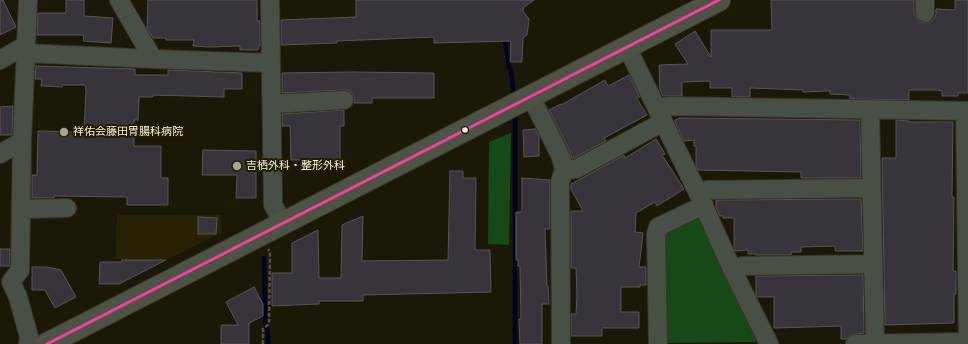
<!DOCTYPE html>
<meta charset="utf-8">
<style>
body{margin:0}
canvas{display:block;background:#1b1808}
</style>
<canvas width="968" height="344"></canvas>
<script>
const context = document.querySelector('canvas').getContext('2d');
context.lineJoin = 'round';
function fill(path, color) {
  context.fillStyle = color;
  context.fill(path, 'evenodd');
}
function shape(rows) {
  const path = new Path2D();
  for (const r of rows) {
    path.moveTo(r[0], r[1]);
    for (let i = 2; i < r.length; i += 2) path.lineTo(r[i], r[i + 1]);
  }
  return path;
}
function trace(path, color, width, dash) {
  context.strokeStyle = color;
  context.lineWidth = width;
  context.lineCap = dash ? 'butt' : 'round';
  context.setLineDash(dash || []);
  context.stroke(path);
}
function label(font, color, halo, rows, align = 'center') {
  context.font = font + ' "Varela Round","Noto Sans JP",sans-serif';
  context.lineWidth = 4;
  context.setLineDash([]);
  context.textBaseline = 'middle';
  context.strokeStyle = halo;
  context.fillStyle = color;
  for (const [text, x, y, turn = 0] of rows) {
    context.save();
    context.translate(x, y);
    context.rotate((+turn || 0) * Math.PI / 180);
    context.textAlign = isNaN(turn) ? turn : align;
    if (halo) context.strokeText(text, 0, 0);
    context.fillText(text, 0, 0);
    context.restore();
  }
}
fill(shape([
 [117,215,221,215,221,233,169,259,116,259]
]), '#272205');
fill(shape([
 [511,133,509,245,488,244,489,142],
 [699,216,758,338,755,342,667,343,663,339,662,234]
]), '#174817');
trace(shape([
 [504,35,509,68,511,70,514,98],
 [515,111,515,344],
 [264,258,265,322,268,333,268,344]
]), '#020225', 4.5);
const building = shape([
 [0,0,3,0,16,27,0,35,0,0],
 [66,0,84,0,84,16,113,18,111,43,83,41,84,35,37,35,38,13,66,13,66,0],
 [148,0,257,0,257,21,260,21,260,46,259,46,258,50,240,50,240,46,210,47,193,46,194,40,166,40,166,38,153,38,147,28,148,0],
 [356,0,534,0,523,8,524,9,522,10,529,19,527,35,523,38,522,62,510,62,511,41,434,43,434,37,337,41,337,43,281,45,281,20,356,17,356,0],
 [771,0,914,0,914,14,919,22,925,23,930,22,934,19,936,14,936,9,955,10,955,0,968,0,968,93,958,93,958,96,942,96,942,91,937,90,909,90,909,100,850,99,850,95,830,94,830,91,803,92,803,90,750,88,750,97,732,97,732,88,710,88,710,81,682,82,682,96,663,96,660,90,659,65,688,64,675,44,695,31,711,57,711,30,772,30,771,0],
 [36,66,135,69,135,75,168,75,168,70,242,73,242,89,224,89,224,97,153,95,153,97,139,97,138,120,134,120,134,146,161,146,161,178,168,178,168,205,127,205,127,197,54,196,54,198,32,198,32,175,37,175,38,131,84,132,86,91,85,85,62,85,62,87,41,86,42,79,35,79,36,66],
 [353,72,434,73,434,98,372,98,372,103,354,103,354,99,353,94,348,90,344,90,282,93,282,73,353,72],
 [629,75,640,97,636,97,647,115,604,138,606,141,572,159,570,152,549,110,561,104,561,105,605,80,608,86,629,75],
 [13,106,12,135,0,135,0,107,13,106],
 [344,110,344,126,340,126,340,160,291,160,290,126,282,126,282,114,344,110],
 [680,118,860,120,861,178,801,178,801,172,698,170,696,165,696,146,694,146,694,140,684,141,675,122,675,120,680,118],
 [896,120,909,121,909,122,953,122,952,197,954,197,953,271,956,271,956,294,954,294,954,323,885,325,882,158,896,158,896,120],
 [535,129,539,136,539,156,524,157,523,130,535,129],
 [656,139,665,154,662,155,684,189,657,206,655,202,636,213,635,232,643,233,639,267,646,267,646,285,640,285,640,287,621,287,621,312,639,312,639,328,602,328,602,336,571,336,571,314,576,314,577,294,576,268,571,268,571,211,583,211,571,189,571,184,624,155,625,158,656,139],
 [203,150,256,151,256,198,236,198,237,175,202,175,203,150],
 [450,171,463,171,463,178,476,178,475,250,490,250,491,292,363,295,363,301,319,301,319,304,272,306,272,273,292,273,292,243,318,230,319,278,341,278,342,225,363,216,362,261,448,260,450,171],
 [522,178,550,180,550,229,545,229,547,286,548,286,549,304,542,304,542,344,520,344,519,319,521,319,520,266,518,266,518,260,516,260,516,212,522,212,522,178],
 [861,199,863,251,835,251,835,246,801,247,801,252,791,252,791,255,756,255,756,254,748,254,748,250,735,251,734,248,734,218,723,218,723,216,720,216,716,207,716,200,861,199],
 [198,217,217,218,216,234,198,234,198,217],
 [0,249,10,249,10,266,0,266,0,249],
 [122,260,166,260,119,284,99,284,100,262,122,262,122,260],
 [32,267,47,267,61,270,76,297,55,308,45,290,32,290,32,267],
 [863,275,864,333,850,335,846,339,841,339,841,326,774,328,774,297,757,297,756,295,756,276,863,275],
 [254,287,263,304,263,316,249,323,249,344,221,344,221,325,238,325,226,302,254,287]
]);
fill(building, '#39343b');
trace(building, '#585454', 1);
const minor = shape([
 [119,0,153,59,271,63],
 [270,0,273,205,283,223],
 [925,0,925,13],
 [627,47,698,193,732,269,769,344],
 [25,53,153,59],
 [0,60,26,45],
 [531,97,561,157,564,170,560,182,561,344],
 [272,104,344,100],
 [657,109,669,106,968,111],
 [870,109,875,344],
 [965,111,968,344],
 [0,154,22,141],
 [564,170,576,169,663,122],
 [698,193,707,190,871,188],
 [22,209,67,208],
 [732,269,743,266,873,264],
 [11,282,20,270,22,141,28,0],
 [11,282,18,297,29,337,28,344],
 [658,344,656,234,658,227,704,205],
 [855,344,968,342]
]);
const highway = shape([
 [47,344,719,0]
]);
trace(minor, '#383528', 20);
trace(highway, '#383528', 24);
trace(shape([
 [263,344,263,329,269,324,270,252,268,249]
]), '#505449', 2.5, [4, 2]);
trace(minor, '#485045', 18);
trace(highway, '#4d5445', 22);
trace(shape([
 [47,344,719,0]
]), '#f240a1', 3);
for (const [x, y, r, color] of [
 [465,130,3.5,"#f3efdd"],
 [64,132,5,"#a7a492"],
 [237,166,5,"#a7a492"]
]) {
  const dot = new Path2D();
  dot.arc(x, y, r, 0, 2 * Math.PI);
  context.fillStyle = color;
  context.fill(dot);
  trace(dot, '#231d00', 1.5);
}
label('11px', '#f3efdd', '#231d00', [
 ["祥佑会藤田胃腸科病院",73,132],
 ["吉栖外科・整形外科",246,166]
], 'left');
</script>
